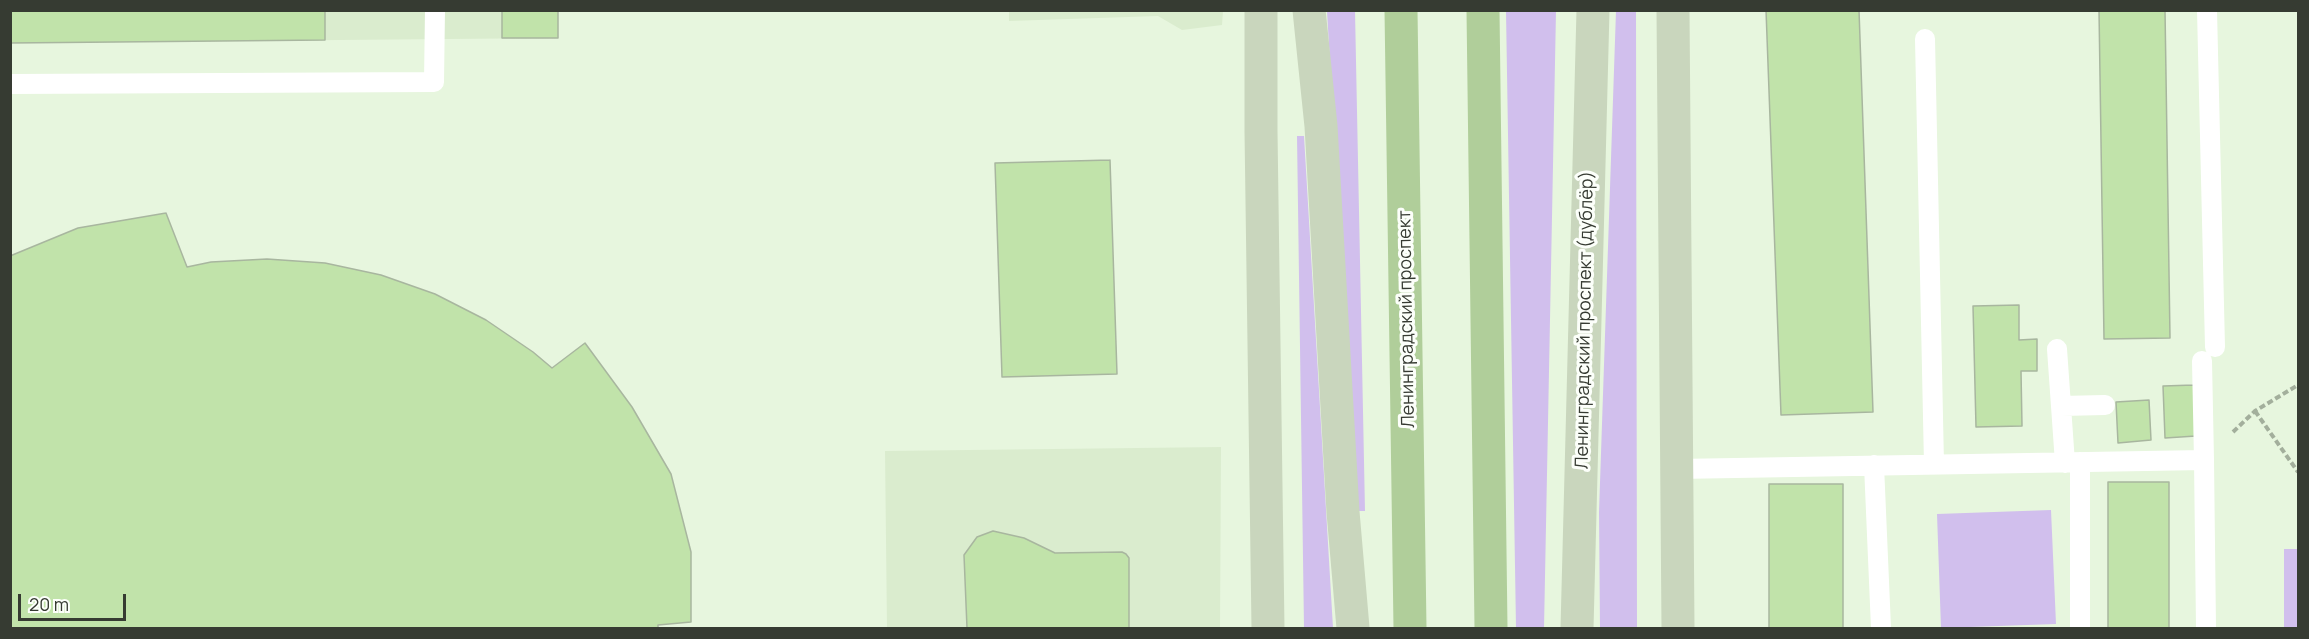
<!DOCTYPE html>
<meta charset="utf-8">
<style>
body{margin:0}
#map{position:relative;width:2309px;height:639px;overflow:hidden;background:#e7f6de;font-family:Manrope,sans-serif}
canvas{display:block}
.frame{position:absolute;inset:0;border:12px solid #363b32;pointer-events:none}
.scale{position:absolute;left:18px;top:594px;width:108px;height:27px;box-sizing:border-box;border:3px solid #363b32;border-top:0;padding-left:8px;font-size:18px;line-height:21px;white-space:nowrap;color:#363b32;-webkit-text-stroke:4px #fcfffa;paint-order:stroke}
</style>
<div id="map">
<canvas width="2309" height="639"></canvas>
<div class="frame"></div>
<div class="scale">20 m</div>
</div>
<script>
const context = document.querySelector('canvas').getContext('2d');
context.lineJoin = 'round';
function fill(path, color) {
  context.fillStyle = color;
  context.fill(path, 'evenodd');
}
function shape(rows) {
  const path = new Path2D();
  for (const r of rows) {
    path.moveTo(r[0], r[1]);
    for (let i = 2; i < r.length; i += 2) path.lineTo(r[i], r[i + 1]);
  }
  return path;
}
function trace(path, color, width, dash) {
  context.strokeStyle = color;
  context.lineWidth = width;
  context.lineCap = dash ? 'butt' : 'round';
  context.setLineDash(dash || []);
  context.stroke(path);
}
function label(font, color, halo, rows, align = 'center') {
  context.font = font + ' Manrope,sans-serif';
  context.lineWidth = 6;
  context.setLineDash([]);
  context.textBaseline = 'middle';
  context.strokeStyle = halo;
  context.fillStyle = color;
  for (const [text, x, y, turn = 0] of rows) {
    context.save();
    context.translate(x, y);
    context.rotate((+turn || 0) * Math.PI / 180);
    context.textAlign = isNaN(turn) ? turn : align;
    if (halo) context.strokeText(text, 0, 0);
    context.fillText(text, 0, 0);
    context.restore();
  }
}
fill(shape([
 [10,11,558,11,558,38,11,43],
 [1009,11,1223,10,1223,11,1222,25,1182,30,1158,16,1009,21],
 [1221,447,1220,628,887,628,885,451]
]), '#daecce');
fill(shape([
 [1327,11,1355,11,1365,511,1356,511],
 [1506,11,1556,11,1544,628,1516,628],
 [1616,11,1636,11,1637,628,1600,628,1599,512],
 [1297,136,1304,136,1333,628,1304,628],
 [2051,510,2056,624,1941,628,1937,514],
 [2284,549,2298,549,2298,628,2284,628]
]), '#d1bfed');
const building = shape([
 [10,10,325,10,325,40,10,43,10,10],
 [502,10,558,10,558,38,502,38,502,10],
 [1766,10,1859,10,1873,412,1781,415,1766,10],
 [2099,10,2165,10,2170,338,2104,339,2099,10],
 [1110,160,1117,374,1002,377,995,163,1110,160],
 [166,213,187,267,211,262,267,259,325,263,381,275,435,294,486,320,533,352,552,368,585,343,632,407,671,474,691,552,691,622,658,625,658,628,10,628,10,256,78,228,166,213],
 [2019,305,2019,340,2037,339,2037,371,2021,371,2022,426,1976,427,1973,306,2019,305],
 [2194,385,2196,436,2165,438,2163,386,2194,385],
 [2149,400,2151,440,2118,443,2116,402,2149,400],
 [2108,482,2169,482,2169,628,2108,628,2108,482],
 [1769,484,1843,484,1843,628,1769,628,1769,484],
 [993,531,1024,538,1055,553,1122,552,1126,554,1129,558,1129,628,967,628,964,555,977,537,993,531]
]);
fill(building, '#c1e3aa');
trace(building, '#a8b69f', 1.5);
trace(shape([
 [2255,411,2298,472],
 [2233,432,2255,411,2298,385]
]), '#a3af9c', 4, [6, 3]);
trace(shape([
 [2207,10,2215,347],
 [1925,39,1934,464],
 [10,84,434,82,435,10],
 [2057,349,2065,463],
 [2202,361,2204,460],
 [2061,406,2105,405],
 [2080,462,2080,628],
 [1874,465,1881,628],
 [1677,469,2204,460,2206,628]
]), '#fff', 20);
trace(shape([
 [1261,10,1261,131,1268,628],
 [1309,10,1321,126,1343,512,1353,628],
 [1673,10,1678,628],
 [1577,628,1593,10]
]), '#c9d6bd', 33);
trace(shape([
 [1401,10,1410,628],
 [1483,10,1491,628]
]), '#b0ce9a', 33);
label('18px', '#363b32', '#fcfffa', [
 ["Ленинградский проспект",1407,319,-91],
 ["Ленинградский проспект (дублёр)",1585,320,-89]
]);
</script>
